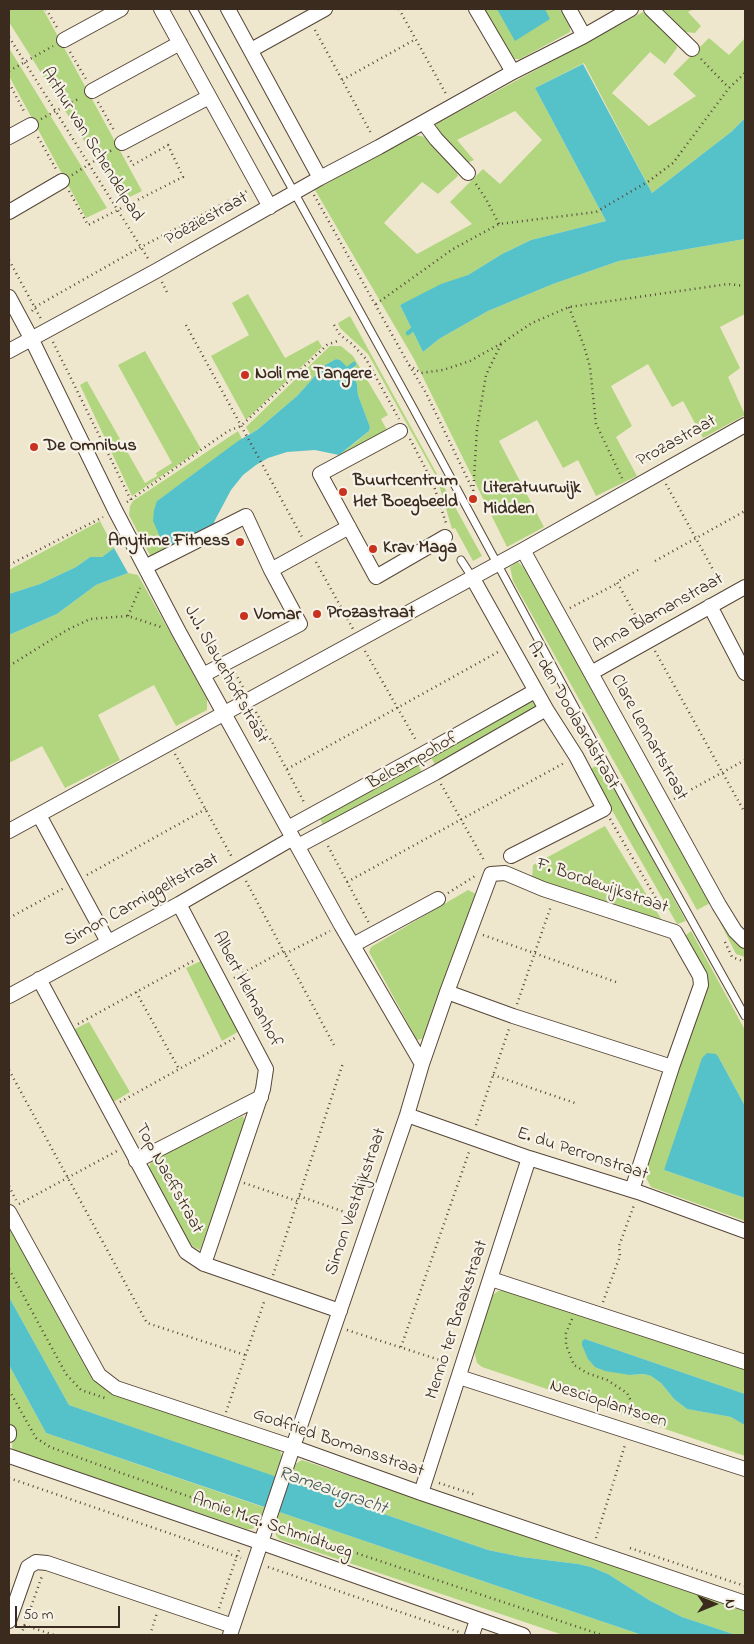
<!DOCTYPE html>
<meta charset="utf-8">
<style>
body{margin:0}
#map{position:relative;width:754px;height:1644px;overflow:hidden;background:#efe7cd;font-family:"Indie Flower",sans-serif}
canvas{display:block}
.frame{position:absolute;inset:0;border:10px solid #3b2a1e;pointer-events:none}
.north{position:absolute;left:689px;top:1579px;width:50px;height:50px;-webkit-text-stroke:4px #f7f3e8;paint-order:stroke;rotate:90deg;font-size:14px;font-weight:700;line-height:20px;text-align:center;color:#3b2a1e}
.north::after{content:'';display:block;margin:auto;width:18px;height:22px;background:#3b2a1e;clip-path:polygon(50% 0,100% 100%,50% 72%,0 100%)}
.scale{position:absolute;left:15px;top:1606px;width:105px;height:22px;box-sizing:border-box;border:2px solid #3b2a1e;border-top:0;padding-left:6px;font-size:15px;line-height:18px;white-space:nowrap;color:#3b2a1e;-webkit-text-stroke:4px #f7f3e8;paint-order:stroke}
</style>
<div id="map">
<canvas width="754" height="1644"></canvas>
<div class="frame"></div>
<div class="north">N</div>
<div class="scale">50 m</div>
</div>
<script>
const context = document.querySelector('canvas').getContext('2d');
context.lineJoin = 'round';
function fill(path, color) {
  context.fillStyle = color;
  context.fill(path, 'evenodd');
}
function shape(rows) {
  const path = new Path2D();
  for (const r of rows) {
    path.moveTo(r[0], r[1]);
    for (let i = 2; i < r.length; i += 2) path.lineTo(r[i], r[i + 1]);
  }
  return path;
}
function trace(path, color, width, dash) {
  context.strokeStyle = color;
  context.lineWidth = width;
  context.lineCap = dash ? 'butt' : 'round';
  context.setLineDash(dash || []);
  context.stroke(path);
}
function label(font, color, halo, rows, align = 'center') {
  context.font = font + ' "Indie Flower",sans-serif';
  context.lineWidth = 4.5;
  context.setLineDash([]);
  context.textBaseline = 'middle';
  context.strokeStyle = halo;
  context.fillStyle = color;
  for (const [text, x, y, turn = 0] of rows) {
    context.save();
    context.translate(x, y);
    context.rotate((+turn || 0) * Math.PI / 180);
    context.textAlign = isNaN(turn) ? turn : align;
    if (halo) context.strokeText(text, 0, 0);
    context.fillText(text, 0, 0);
    context.restore();
  }
}
fill(shape([
 [9,9,43,9,142,191,122,201,9,22],
 [483,9,564,9,570,25,570,32,520,59,515,59,510,56],
 [663,9,693,9,688,12,701,26,695,33,685,32],
 [643,12,654,18,676,41,677,48,665,64,650,52,612,93,649,126,696,96,673,74,709,38,729,55,745,38,745,118,731,132,652,193,584,63,535,88,606,221,531,240,502,254,468,275,400,305,423,352,439,339,488,311,553,284,619,261,745,239,745,314,720,327,740,368,728,377,745,415,703,438,683,401,672,407,648,364,611,386,632,426,616,437,637,476,596,496,578,460,563,468,537,420,499,441,544,527,507,547,414,359,315,190,414,135,426,137,455,165,458,176,438,194,422,182,384,223,417,254,472,224,450,202,483,169,500,184,542,140,515,111,457,140,474,160,467,163,439,133,436,124],
 [9,48,107,208,86,218,9,76],
 [248,294,285,358,318,340,322,347,246,420,211,356,249,335,232,303],
 [350,316,482,556,473,561,455,528,452,529,437,478,368,354,340,328,338,323],
 [330,346,341,346,353,356,388,415,381,419,387,430,340,460,339,455,356,442,369,431,370,427,358,395,357,384,340,360,336,359,325,365,297,396,257,430,250,434,246,427],
 [145,351,201,449,132,496,80,385,87,381,145,483,157,476,156,473,172,463,118,365],
 [238,431,242,439,157,501,169,551,153,561,129,515,130,506,133,501],
 [100,521,114,548,102,557,90,557,76,567,40,584,9,594,9,570],
 [518,562,528,571,712,902,697,910,513,581,510,567],
 [128,573,138,575,207,699,207,710,176,726,154,685,98,715,120,760,65,788,42,746,9,763,9,635,57,614,96,585],
 [531,698,539,711,437,768,429,754],
 [417,762,423,775,325,829,318,815],
 [600,763,686,921,677,924,589,770],
 [605,826,663,922,532,879,533,865],
 [468,890,476,894,425,1038,417,1040,369,952,371,947],
 [720,913,745,947,745,957,736,954,717,916],
 [691,931,745,1030,745,1106,719,1058,664,1170,745,1198,745,1221,651,1187,645,1176,645,1170,706,988,685,936],
 [205,959,241,1030,222,1041,186,968],
 [89,1022,130,1092,110,1104,71,1031],
 [243,1116,246,1126,200,1250,190,1245,148,1172,151,1160],
 [9,1222,92,1372,277,1448,280,1451,283,1458,276,1477,69,1405,9,1297],
 [504,1290,512,1290,745,1369,745,1394,585,1339,630,1375,644,1374,651,1376,661,1383,674,1399,687,1409,731,1417,742,1422,745,1425,745,1456,482,1367,477,1363,474,1351,493,1295,498,1291],
 [9,1365,46,1433,266,1508,260,1525,252,1529,247,1529,14,1451,12,1447,13,1434,9,1422],
 [302,1460,745,1609,745,1635,736,1635,682,1617,649,1600,608,1574,591,1567,578,1564,522,1557,488,1550,289,1481,295,1464],
 [279,1512,642,1635,563,1635,281,1540,277,1537,273,1528]
]), '#b2d67f');
fill(shape([
 [497,9,545,9,550,19,515,41],
 [583,64,652,193,731,132,745,118,745,239,619,261,553,284,488,311,439,339,423,352,400,305,441,284,468,275,502,254,531,240,606,221,535,88],
 [336,359,340,360,352,372,357,384,358,395,370,427,369,431,339,455,315,450,287,452,268,458,256,465,243,475,231,490,214,522,217,526,169,551,165,548,153,521,154,510,157,501,238,441,257,430,297,396,325,365],
 [114,548,128,573,96,585,57,614,9,635,9,594,40,584,76,567,90,557,102,557],
 [707,1053,716,1054,719,1058,745,1106,745,1198,664,1170,702,1058],
 [9,1297,69,1405,488,1550,522,1557,578,1564,591,1567,608,1574,649,1600,682,1617,736,1635,642,1635,46,1433,9,1365],
 [585,1339,745,1394,745,1425,731,1417,687,1409,674,1399,661,1383,651,1376,644,1374,630,1375,605,1371,595,1367,588,1359,582,1345,582,1341]
]), '#55c2ca');
trace(shape([
 [408,333,417,326],
 [345,371,354,364]
]), '#55c2ca', 4.5);
const lane = shape([
 [193,9,412,406,639,826,745,1016],
 [461,560,472,577]
]);
const street = shape([
 [161,9,270,207],
 [228,9,320,178],
 [476,9,513,72],
 [569,9,584,36],
 [651,9,692,49],
 [64,40,121,9],
 [251,50,325,9],
 [92,91,180,43],
 [424,123,436,139,468,173],
 [9,137,31,125],
 [122,143,209,97],
 [9,212,62,181],
 [9,297,31,338,115,510,179,632,341,925,422,1064],
 [9,351,156,271,320,178,379,147,513,72,584,36,631,9],
 [400,431,320,474,376,577,445,537],
 [523,550,719,905,735,931,745,941],
 [145,567,246,516,271,570,300,624,203,675],
 [271,570,349,527],
 [472,577,546,709,576,756,604,809,511,856],
 [710,606,745,673],
 [591,673,745,587],
 [39,815,108,942],
 [288,828,423,754,535,691],
 [9,831,523,550,745,425],
 [298,846,435,773,546,709],
 [179,904,266,1069,263,1089,204,1264],
 [353,945,438,899],
 [39,979,186,1252,204,1264,340,1311],
 [447,992,513,1016,672,1067],
 [9,996,179,904,293,838],
 [407,1115,529,1158,638,1192,745,1231],
 [136,1161,261,1097],
 [9,1212,99,1375,116,1388,293,1447,421,1493,745,1603],
 [491,1279,745,1362],
 [459,1377,745,1469],
 [9,1432,9,1435],
 [9,1456,262,1543,523,1635],
 [421,1493,529,1158],
 [9,1621,28,1567,36,1562,47,1563,233,1626],
 [230,1635,297,1435,407,1115,422,1064,447,992,491,874,505,873,543,889,675,932,700,976,701,985,672,1067,632,1190],
 [472,1635,477,1620]
]);
trace(lane, '#564638', 9);
trace(street, '#564638', 16);
trace(shape([
 [46,9,58,29],
 [399,9,446,94],
 [315,30,372,135],
 [9,37,149,260],
 [70,52,86,79],
 [701,59,729,88],
 [9,71,53,46],
 [342,80,416,39],
 [9,83,25,113],
 [98,102,115,132],
 [41,119,80,98],
 [38,137,56,169],
 [72,175,112,150],
 [476,184,486,199,499,224],
 [69,191,88,225,183,177,168,145,133,165,127,154],
 [314,195,409,365,426,393,473,490],
 [9,260,41,319],
 [162,282,167,292],
 [376,304,453,249,499,224,596,212,649,181,673,163,729,88,745,73],
 [569,307,584,346,590,367,596,424,622,478],
 [32,311,35,307,141,247,247,191],
 [186,325,302,537],
 [334,325,340,335,352,344,366,359,399,419],
 [53,342,131,500],
 [409,365,421,373,443,370,470,361,502,343,532,323,569,307,728,284,745,286],
 [410,439,433,483,446,523],
 [666,484,721,584],
 [473,496,477,428,486,375,501,344],
 [127,502,228,431,241,426,327,345,340,340],
 [655,561,745,511],
 [316,562,353,629],
 [9,565,103,517],
 [638,570,617,582,643,629],
 [570,608,618,583],
 [128,616,140,588],
 [365,651,417,742],
 [655,651,745,813],
 [9,666,67,630,90,619,128,616,161,627],
 [235,673,244,689],
 [256,712,305,804],
 [175,754,233,859],
 [287,769,498,652],
 [441,784,485,862],
 [674,799,745,760],
 [610,819,665,914],
 [328,846,369,923],
 [87,875,206,809],
 [246,881,335,1047],
 [347,882,566,762],
 [448,893,475,876],
 [9,918,64,888],
 [483,935,616,982],
 [725,942,732,957,745,962],
 [285,954,330,931],
 [234,978,283,951],
 [136,992,179,1069],
 [517,1004,551,906],
 [78,1024,193,961],
 [9,1070,147,1323,245,1355],
 [493,1075,575,1103],
 [120,1102,235,1038],
 [476,1125,509,1029],
 [244,1183,297,1201],
 [9,1186,16,1200],
 [299,1196,359,1217],
 [19,1204,117,1151],
 [9,1269,66,1374,81,1390,105,1398],
 [273,1275,343,1063],
 [603,1302,620,1256,619,1246,634,1205],
 [572,1319,566,1333,566,1345,574,1365,587,1373,607,1380,627,1393,636,1411,634,1418],
 [347,1330,449,1363],
 [401,1347,469,1152],
 [9,1390,36,1438,50,1447,124,1474,254,1519],
 [226,1412,265,1299],
 [9,1478,241,1558],
 [439,1483,476,1495],
 [281,1528,602,1635],
 [596,1538,625,1445],
 [630,1548,745,1586],
 [268,1567,459,1632],
 [219,1608,239,1550],
 [24,1625,54,1635],
 [21,1635,42,1576],
 [150,1635,157,1613]
]), '#564638', 2.5, [1, 4]);
trace(lane, '#fff', 7);
trace(street, '#fff', 14);
for (const [x, y, r, color] of [
 [245,375,5,"#c8321e"],
 [34,447,5,"#c8321e"],
 [343,492,5,"#c8321e"],
 [473,499,5,"#c8321e"],
 [240,542,5,"#c8321e"],
 [373,549,5,"#c8321e"],
 [317,614,5,"#c8321e"],
 [244,616,5,"#c8321e"]
]) {
  const dot = new Path2D();
  dot.arc(x, y, r, 0, 2 * Math.PI);
  context.fillStyle = color;
  context.fill(dot);
  trace(dot, '#f7f3e8', 2);
}
label('18px', '#3b2a1e', '#f7f3e8', [
 ["Arthur van Schendelpad",91,145,58],
 ["Poëziestraat",207,220,-29],
 ["Prozastraat",677,442,-29],
 ["Anna Blamanstraat",659,614,-29],
 ["J.J. Slauerhoffstraat",225,675,61],
 ["A. den Doolaardstraat",572,716,60],
 ["Clare Lennartstraat",648,738,61],
 ["Belcampohof",413,762,-29],
 ["F. Bordewijkstraat",602,887,19],
 ["Simon Carmiggeltstraat",142,901,-29],
 ["Albert Helmanhof",246,990,62],
 ["E. du Perronstraat",582,1155,18],
 ["Top Naeffstraat",168,1179,61],
 ["Simon Vestdijkstraat",357,1202,-71],
 ["Menno ter Braakstraat",458,1320,-72],
 ["Nescioplantsoen",608,1405,18],
 ["Godfried Bomansstraat",338,1444,19],
 ["Annie M.G. Schmidtweg",272,1527,19]
]);
label('bold 18px', '#3b2a1e', '#f7f3e8', [
 ["Noli me Tangere",255,375],
 ["De Omnibus",44,447],
 ["Buurtcentrum",353,482],
 ["Het Boegbeeld",353,503],
 ["Literatuurwijk",483,489],
 ["Midden",483,510],
 ["Anytime Fitness",230,542,"right"],
 ["Krav Maga",383,549],
 ["Prozastraat",327,614],
 ["Vomar",254,616]
], 'left');
label('italic 19px', '#435852', '#f7f3e8', [
 ["Rameaugracht",332,1492,19]
]);
</script>
